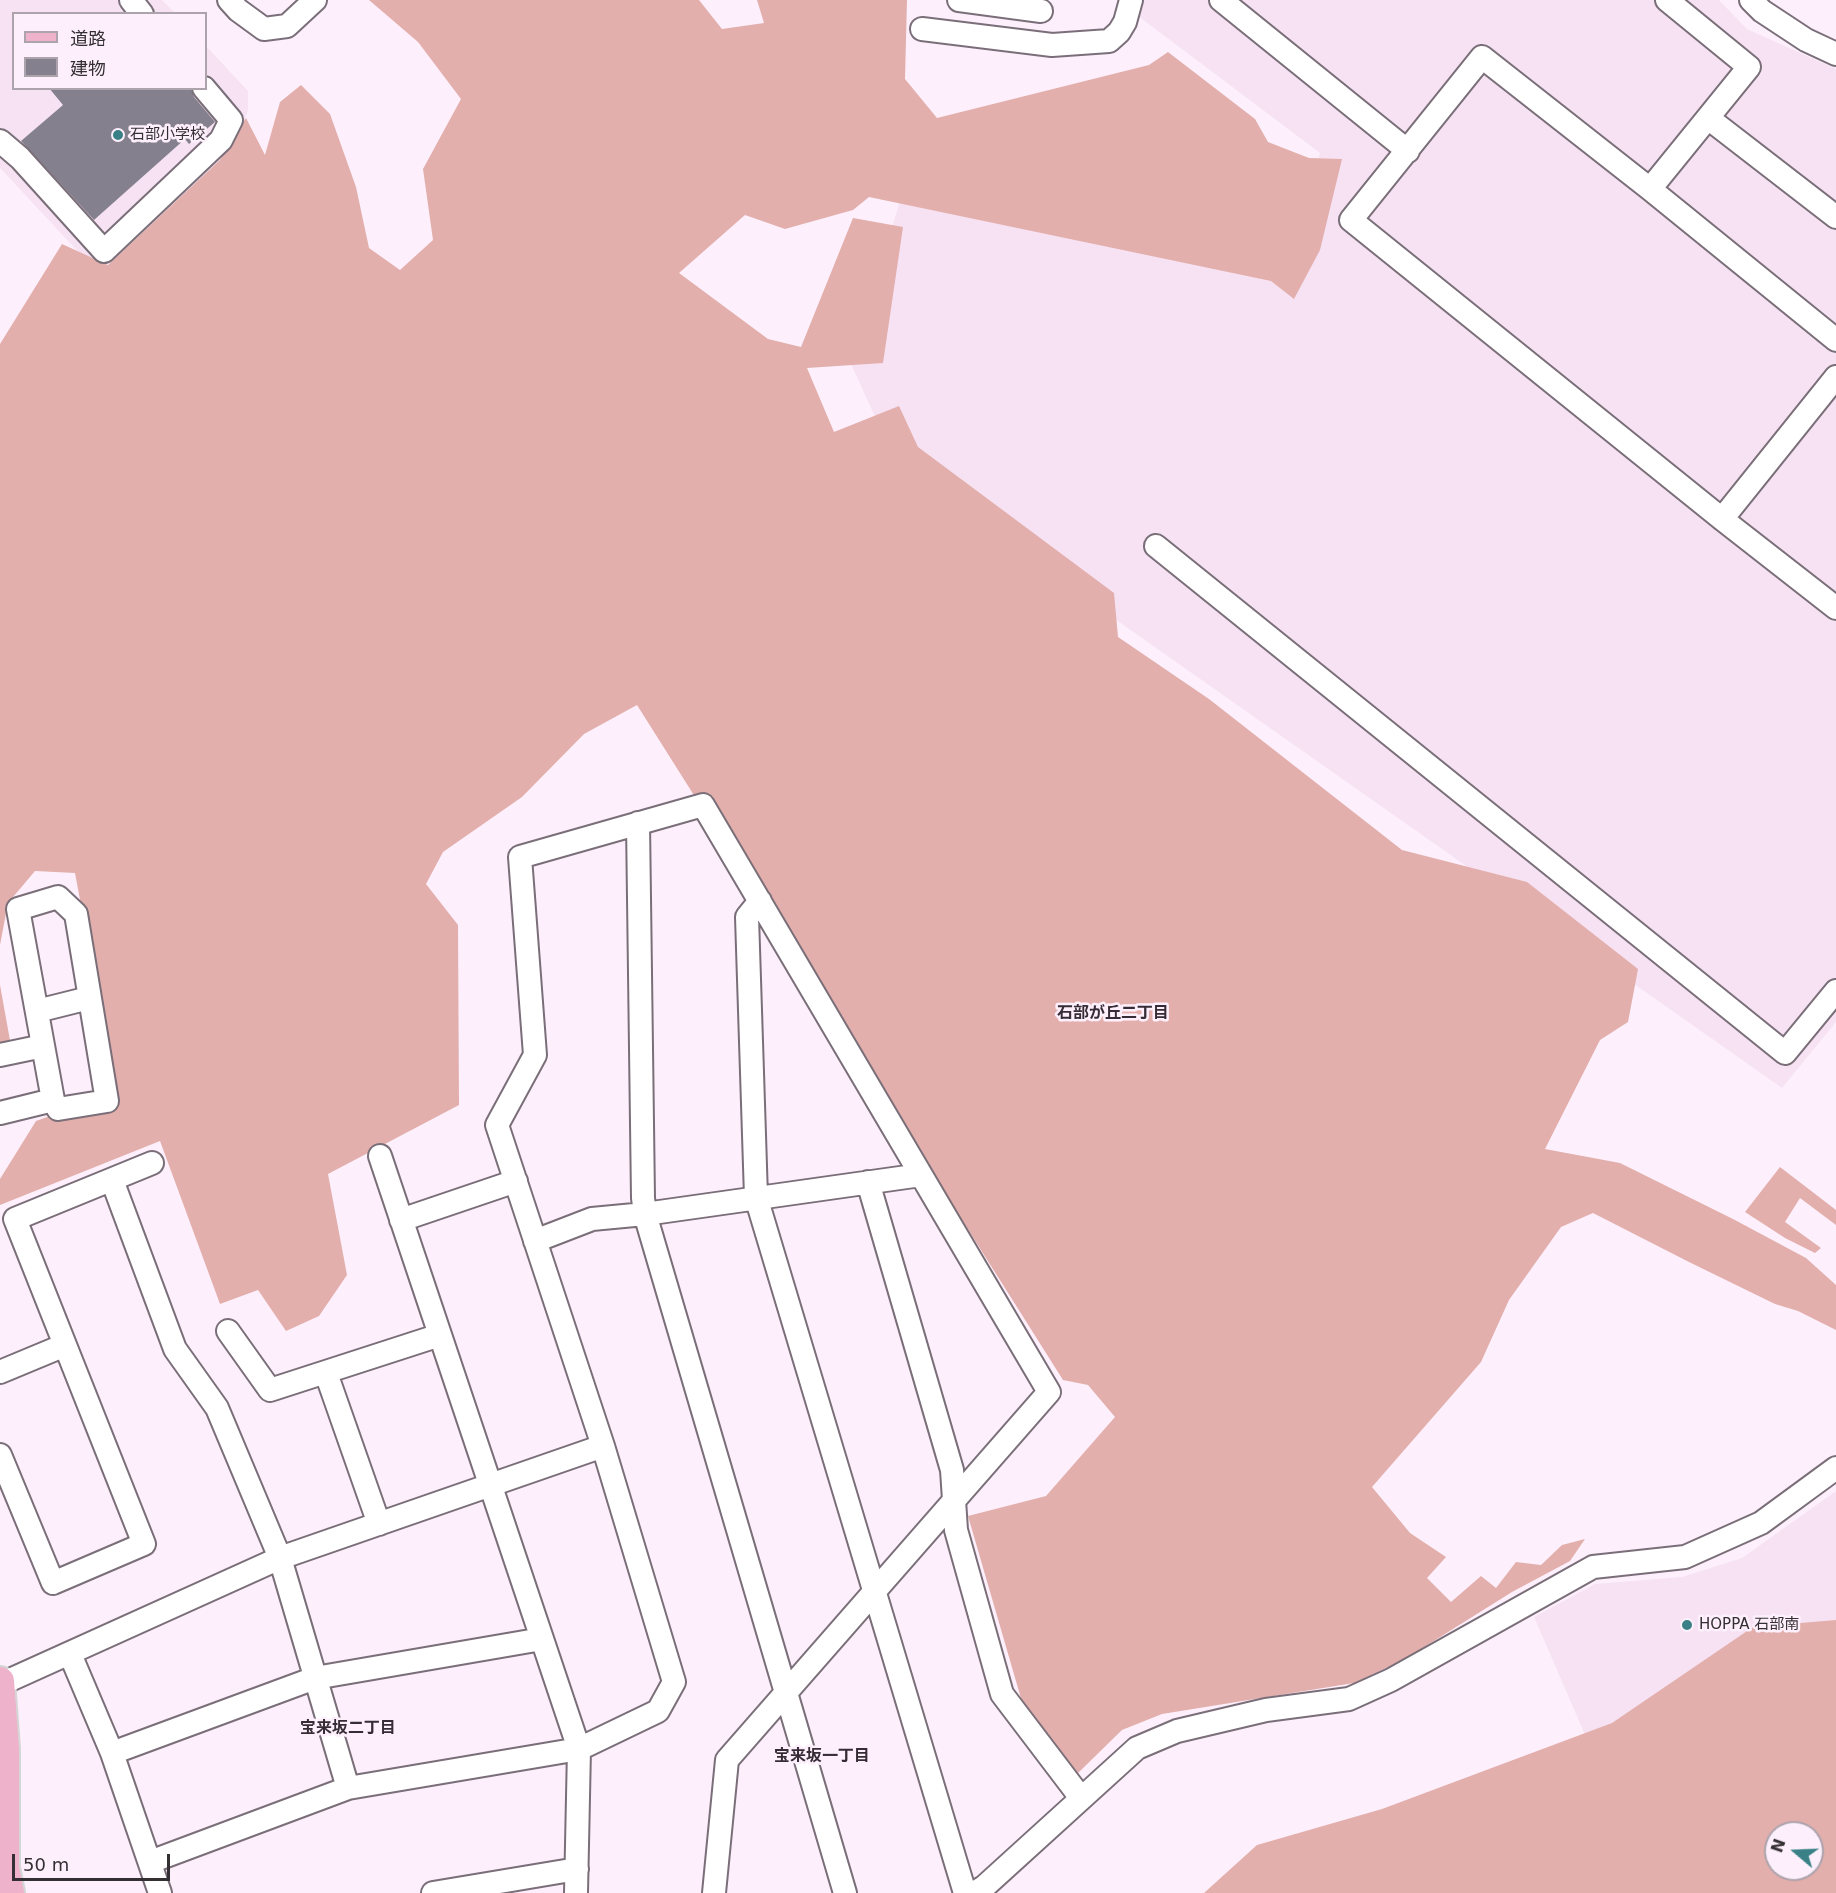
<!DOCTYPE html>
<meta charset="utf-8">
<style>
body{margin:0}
#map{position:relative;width:1836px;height:1893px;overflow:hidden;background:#fdf0fc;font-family:"DejaVu Sans","Noto Sans JP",sans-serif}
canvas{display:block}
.legend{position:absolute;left:12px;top:12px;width:195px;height:78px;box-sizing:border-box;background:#fdf0fc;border:2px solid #ada3ac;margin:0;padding:8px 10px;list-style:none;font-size:18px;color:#342f33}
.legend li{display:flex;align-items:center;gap:12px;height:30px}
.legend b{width:30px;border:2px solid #ada3ac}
.north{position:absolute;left:1764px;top:1821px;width:60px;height:60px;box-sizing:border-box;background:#fdf0fc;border:2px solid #ada3ac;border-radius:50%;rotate:289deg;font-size:16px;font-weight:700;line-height:24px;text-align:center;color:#342f33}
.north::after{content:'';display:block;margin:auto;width:21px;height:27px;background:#398186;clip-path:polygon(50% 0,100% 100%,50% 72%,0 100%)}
.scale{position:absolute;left:12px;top:1854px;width:158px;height:27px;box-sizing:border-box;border:3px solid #342f33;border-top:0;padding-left:8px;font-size:18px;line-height:21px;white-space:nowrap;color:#342f33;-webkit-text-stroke:4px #fdf0fc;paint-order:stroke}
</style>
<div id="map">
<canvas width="1836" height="1893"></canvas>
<ul class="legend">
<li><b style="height:8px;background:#eeb3ca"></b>道路</li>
<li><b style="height:16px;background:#85808d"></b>建物</li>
</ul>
<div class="north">N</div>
<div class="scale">50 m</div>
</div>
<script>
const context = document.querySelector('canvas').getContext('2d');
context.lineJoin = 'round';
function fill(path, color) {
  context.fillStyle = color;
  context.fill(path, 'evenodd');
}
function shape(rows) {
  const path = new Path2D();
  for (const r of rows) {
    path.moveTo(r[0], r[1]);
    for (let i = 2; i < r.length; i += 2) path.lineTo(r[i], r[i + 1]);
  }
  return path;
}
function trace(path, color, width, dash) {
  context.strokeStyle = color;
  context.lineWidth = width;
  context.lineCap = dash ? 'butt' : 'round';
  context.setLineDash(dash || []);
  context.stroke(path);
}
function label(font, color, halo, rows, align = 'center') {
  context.font = font + ' "DejaVu Sans","Noto Sans JP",sans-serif';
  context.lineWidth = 5;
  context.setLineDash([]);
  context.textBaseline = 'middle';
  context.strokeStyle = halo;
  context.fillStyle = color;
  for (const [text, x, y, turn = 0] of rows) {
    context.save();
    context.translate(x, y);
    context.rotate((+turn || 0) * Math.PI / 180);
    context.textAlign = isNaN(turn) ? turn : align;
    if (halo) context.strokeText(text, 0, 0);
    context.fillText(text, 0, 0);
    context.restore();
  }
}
fill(shape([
 [0,0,162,0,175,13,14,14,14,88,206,88,206,46,248,91,248,111,226,159,97,272,0,168],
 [1142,0,1719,0,1747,29,1836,69,1836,1022,1782,1088,1065,584,891,452,851,364,902,194,1291,272,1320,153,1138,16],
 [1836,1491,1836,1632,1589,1744,1534,1617,1595,1584,1682,1577,1742,1558]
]), '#f6e2f3');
fill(shape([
 [369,0,699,0,722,29,764,23,757,0,907,0,905,79,937,118,1149,65,1168,52,1255,119,1268,142,1309,158,1342,159,1320,250,1294,299,1271,281,869,197,853,210,785,229,745,215,679,273,768,339,801,347,853,218,903,227,883,363,807,368,834,432,899,406,918,447,1114,593,1118,637,1209,699,1402,850,1527,882,1638,969,1628,1022,1600,1040,1545,1149,1620,1163,1733,1219,1806,1258,1836,1285,1836,1330,1798,1311,1775,1304,1689,1262,1593,1213,1561,1227,1509,1300,1481,1362,1372,1487,1410,1533,1446,1557,1427,1578,1451,1602,1481,1576,1496,1588,1516,1562,1541,1565,1562,1545,1585,1539,1570,1561,1512,1592,1405,1659,1354,1683,1162,1714,1122,1730,1078,1773,1069,1772,1027,1719,968,1516,1046,1496,1115,1417,1088,1385,1063,1380,637,705,584,734,522,797,443,852,426,884,458,925,459,1105,328,1174,347,1275,319,1316,286,1331,258,1290,220,1304,160,1141,0,1205,0,1179,36,1121,116,1092,75,873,35,871,8,903,0,945,0,344,62,244,108,265,220,160,246,118,265,155,280,102,301,85,330,114,356,187,369,248,400,270,433,240,423,169,461,99,418,42],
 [0,985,11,1046,0,1049],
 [1780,1167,1836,1210,1836,1225,1800,1198,1785,1222,1821,1248,1815,1253,1785,1238,1745,1212],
 [1836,1620,1836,1893,1204,1893,1257,1845,1382,1809,1612,1723,1753,1627],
 [1776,1833,1812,1833,1812,1869,1776,1869]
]), '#e3afac');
fill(shape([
 [49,88,191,88,194,97,215,122,189,144,185,139,94,220,21,141,63,105]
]), '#85808d');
const minor = shape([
 [131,0,142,14],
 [229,0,238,10,264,29,287,26,315,0],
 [959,0,1041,11],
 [1221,0,1408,151],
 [1751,0,1762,11,1806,40,1836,54],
 [922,29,1052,45,1109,41,1119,32,1125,22,1131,0],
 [1708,118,1836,217],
 [0,141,20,158,104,251,221,140,231,120,204,88],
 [1650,189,1749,67,1667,0],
 [1836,340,1650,189,1482,57,1351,220,1722,519,1836,608],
 [1722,519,1836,377],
 [1156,546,1785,1053,1836,991],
 [638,823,643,1198,645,1214,845,1893],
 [760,901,747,917,756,1197,965,1893],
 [37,1011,89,998],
 [0,1055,43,1046],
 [0,1113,53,1100,18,909,58,897,76,914,107,1101,58,1109,53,1100],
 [380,1156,579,1749,576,1893],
 [112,1180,175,1349,217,1408,280,1558,348,1788],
 [868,1182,952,1470,956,1530,1002,1694,1081,1798],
 [401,1220,516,1181],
 [535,1241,592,1219,645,1214,921,1175],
 [228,1331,270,1390,440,1335],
 [0,1372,65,1345],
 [326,1373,379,1524],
 [0,1455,53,1583,144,1544,15,1219,152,1163],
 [70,1654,112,1753,160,1893],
 [1,1684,280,1558,603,1446],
 [112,1753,315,1678,542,1639],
 [150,1862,348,1788,579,1749,658,1711,674,1682,603,1446,497,1125,535,1055,520,857,703,805,1049,1392,727,1760,714,1893],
 [433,1893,577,1869],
 [974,1893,984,1887,1137,1748,1177,1731,1266,1710,1349,1699,1391,1680,1593,1567,1685,1557,1761,1523,1836,1468]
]);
const major = shape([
 [0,1681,5,1749,5,1868,10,1893]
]);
trace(minor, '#7a6f79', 26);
trace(major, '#d6d5d6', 32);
trace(minor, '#fff', 22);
trace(major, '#eeb3ca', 28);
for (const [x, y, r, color] of [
 [118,135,6,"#398186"],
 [1687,1625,6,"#398186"]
]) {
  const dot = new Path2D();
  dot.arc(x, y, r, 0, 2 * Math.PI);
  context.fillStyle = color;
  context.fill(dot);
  trace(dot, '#fdf0fc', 2);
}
label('15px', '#342f33', '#fdf0fc', [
 ["石部小学校",130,135],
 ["HOPPA 石部南",1699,1625]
], 'left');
label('bold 16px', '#362c35', '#fdf0fc', [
 ["石部が丘二丁目",1113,1014],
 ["宝来坂二丁目",348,1729],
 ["宝来坂一丁目",822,1757]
]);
</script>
